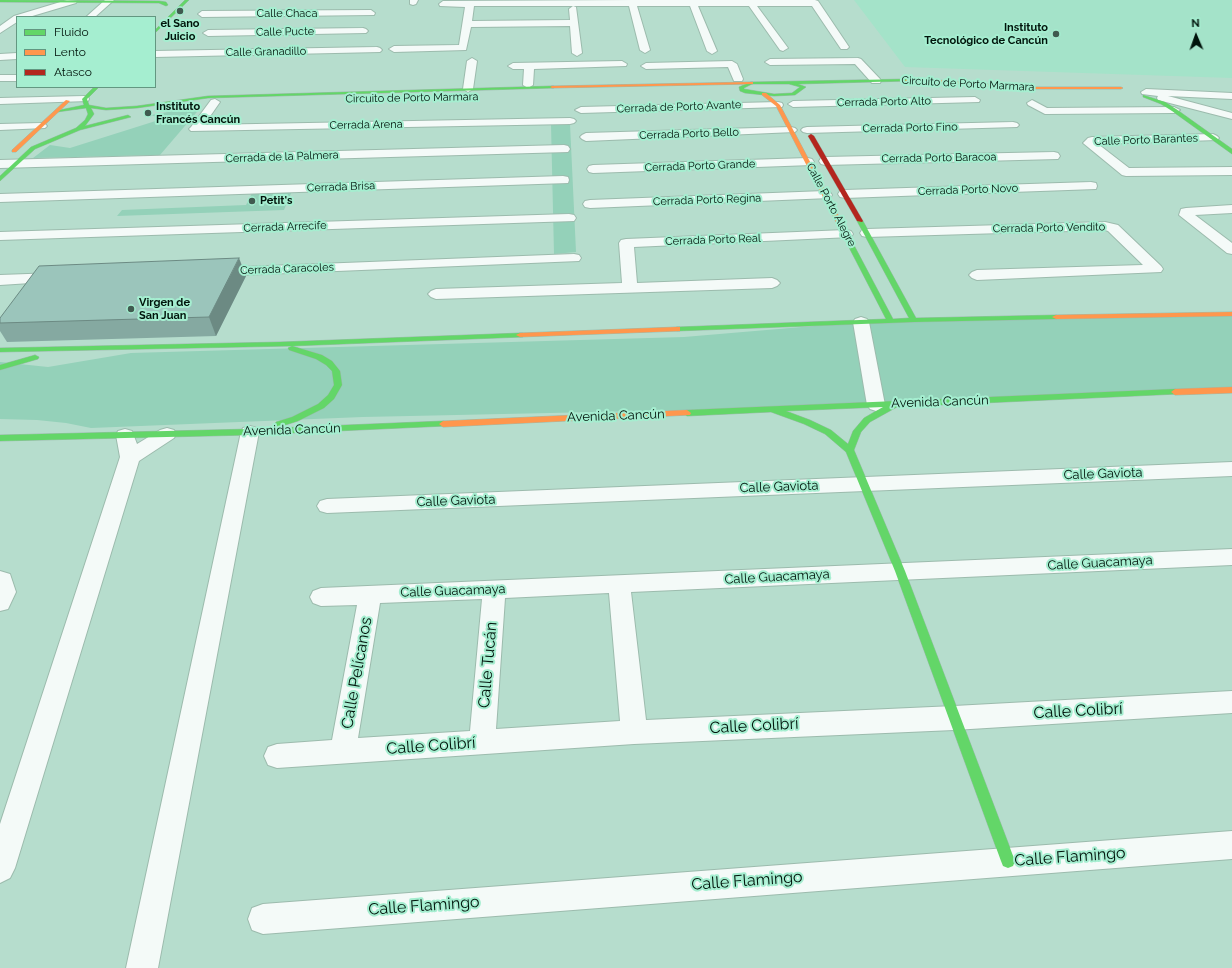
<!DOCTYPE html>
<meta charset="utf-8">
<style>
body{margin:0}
#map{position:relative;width:1232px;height:968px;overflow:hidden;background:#b6ddcd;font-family:Raleway,sans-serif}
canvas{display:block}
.legend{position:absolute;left:16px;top:16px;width:140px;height:72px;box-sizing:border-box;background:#a5eed0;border:1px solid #639781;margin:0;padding:5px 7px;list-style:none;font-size:12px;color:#00140b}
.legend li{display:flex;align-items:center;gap:8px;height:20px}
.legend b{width:20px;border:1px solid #639781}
.north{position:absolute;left:1176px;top:16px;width:40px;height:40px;-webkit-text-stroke:3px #a5eed0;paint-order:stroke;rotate:358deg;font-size:11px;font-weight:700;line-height:16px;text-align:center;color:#00140b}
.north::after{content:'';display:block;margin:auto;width:14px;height:18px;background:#00140b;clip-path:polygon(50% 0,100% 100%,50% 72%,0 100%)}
</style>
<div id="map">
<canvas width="1232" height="968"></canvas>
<ul class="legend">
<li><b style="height:5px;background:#63d668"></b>Fluido</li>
<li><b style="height:5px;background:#ff974d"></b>Lento</li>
<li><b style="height:5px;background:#b3261e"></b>Atasco</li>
</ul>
<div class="north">N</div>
</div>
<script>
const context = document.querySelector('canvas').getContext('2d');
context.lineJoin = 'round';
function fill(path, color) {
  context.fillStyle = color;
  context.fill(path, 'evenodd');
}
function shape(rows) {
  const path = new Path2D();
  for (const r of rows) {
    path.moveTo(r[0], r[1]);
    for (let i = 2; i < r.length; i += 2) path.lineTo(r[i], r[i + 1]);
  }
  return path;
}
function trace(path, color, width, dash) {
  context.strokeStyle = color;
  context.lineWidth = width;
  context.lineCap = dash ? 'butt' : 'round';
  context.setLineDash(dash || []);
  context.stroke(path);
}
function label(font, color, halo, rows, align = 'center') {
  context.font = font + ' Raleway,sans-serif';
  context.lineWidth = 4;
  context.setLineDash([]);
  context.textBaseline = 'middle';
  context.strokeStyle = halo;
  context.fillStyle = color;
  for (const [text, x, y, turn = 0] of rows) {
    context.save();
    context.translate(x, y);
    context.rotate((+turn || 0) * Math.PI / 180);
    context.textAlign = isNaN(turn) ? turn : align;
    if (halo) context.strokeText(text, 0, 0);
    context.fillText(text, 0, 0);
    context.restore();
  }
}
fill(shape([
 [854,0,1232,0,1232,78,905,67]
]), '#a4e3c9');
fill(shape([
 [202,106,160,155,33,158,50,145,70,148,162,119,151,115],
 [551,124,570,124,576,252,554,254],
 [253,191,292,191,284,210,117,216,122,210,246,205],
 [1232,314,1232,390,830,407,363,417,91,428,66,423,37,420,0,419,0,362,48,367,131,353,684,337,861,322]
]), '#94d1b9');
const street = shape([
 [67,0,77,1,76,3,29,17,17,17,17,22,0,33,0,26,14,16,67,0],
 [105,0,114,0,95,17,86,17,105,0],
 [410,0,418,0,416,4,413,5,410,4,410,0],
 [632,0,815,0,818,1,849,47,847,49,841,49,812,6,757,6,788,48,783,51,780,50,749,6,698,6,717,51,712,54,707,51,690,6,637,6,650,50,645,53,640,50,629,6,474,6,472,21,570,20,569,9,573,6,576,7,582,53,577,56,572,53,570,26,471,27,466,50,394,52,389,49,394,46,459,45,465,7,440,6,439,4,443,1,632,0],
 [371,10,375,13,374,15,202,17,198,14,202,11,371,10],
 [363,28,366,29,368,31,366,33,208,36,203,33,208,30,363,28],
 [377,47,380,48,382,50,380,52,155,57,155,51,377,47],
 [17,53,17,59,0,60,0,54,17,53],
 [472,58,477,61,473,89,468,92,463,89,467,61,472,58],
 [858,58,861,59,880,79,881,81,880,83,872,83,855,64,770,65,765,62,770,59,858,58],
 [622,61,627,64,626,66,534,69,533,85,528,88,523,85,524,69,513,69,508,66,513,63,622,61],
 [732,61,737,64,743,79,742,81,734,81,728,67,646,69,641,66,646,63,732,61],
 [0,75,17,75,17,81,0,81,0,75],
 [1146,89,1232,93,1232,99,1168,96,1232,113,1232,119,1158,100,1157,98,1158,96,1142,94,1141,92,1146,89],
 [84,96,88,97,89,99,88,101,0,104,0,98,84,96],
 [975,97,980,100,979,102,793,107,788,104,793,101,975,97],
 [215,99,220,102,204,125,570,118,574,119,576,121,574,123,570,124,191,131,189,129,191,127,211,100,215,99],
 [1032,100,1047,108,1174,107,1180,110,1174,113,1045,114,1028,105,1027,103,1032,100],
 [778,102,782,103,783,105,782,107,581,113,575,110,581,107,778,102],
 [1013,122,1017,123,1019,125,1017,127,807,133,803,132,801,130,803,128,807,127,1013,122],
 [41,123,45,124,47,126,45,128,0,130,0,124,41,123],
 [791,127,795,128,797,130,795,132,586,141,582,139,580,137,582,135,586,133,791,127],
 [1213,134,1217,136,1219,138,1217,140,1098,144,1129,168,1232,167,1232,175,1126,176,1122,175,1083,143,1088,138,1092,137,1213,134],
 [564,145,568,146,570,149,568,152,0,168,0,160,564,145],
 [1054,152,1058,153,1060,156,1058,159,825,165,821,164,819,161,821,158,825,157,1054,152],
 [808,158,812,159,814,162,812,165,593,173,589,172,587,169,589,166,593,165,808,158],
 [563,176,568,177,569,180,568,183,0,202,0,194,563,176],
 [1091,182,1096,183,1097,186,1096,189,845,198,840,197,838,194,840,191,845,190,1091,182],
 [825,191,830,192,832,195,830,198,590,208,585,207,583,204,585,201,590,200,825,191],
 [1232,205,1232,213,1195,215,1232,243,1232,254,1227,253,1179,215,1181,209,1186,208,1232,205],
 [569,214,574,215,576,218,574,221,0,240,0,232,569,214],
 [1105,222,1118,225,1161,266,1163,269,1161,272,977,280,972,278,969,275,972,272,977,270,1143,265,1108,231,1105,230,867,237,862,236,860,233,862,230,867,229,1105,222],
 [846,230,851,231,853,234,851,237,634,247,637,283,772,278,777,280,780,283,777,286,772,288,436,299,431,297,428,294,431,291,436,289,622,283,619,243,621,240,626,239,846,230],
 [574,254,579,255,581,258,579,261,216,276,211,275,209,272,211,269,216,268,574,254],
 [56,273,61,275,64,278,61,281,0,285,0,275,56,273],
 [861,317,867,319,869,322,885,405,882,409,876,411,870,409,867,405,853,322,855,319,861,317],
 [250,426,257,428,259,432,158,968,126,968,241,432,243,428,250,426],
 [167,428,174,430,176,434,174,438,139,461,15,868,10,878,0,883,0,824,120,457,116,435,118,431,125,429,132,431,137,444,160,430,167,428],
 [1232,462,1232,476,327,513,320,511,317,506,320,501,327,499,1232,462],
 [1232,549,1232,565,631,592,646,720,954,706,1232,691,1232,713,954,730,634,744,277,768,268,765,264,756,268,747,277,744,332,740,357,605,321,606,313,603,310,597,313,591,321,588,1232,549],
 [609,593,620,721,496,729,505,598,609,593],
 [482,599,470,731,358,738,380,603,482,599],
 [0,571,10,574,16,592,8,609,0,611,0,571],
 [1232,831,1232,859,263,934,252,930,248,919,252,908,263,904,1232,831]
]);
const fast = shape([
 [0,0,159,1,166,2,168,5,166,6,159,3,0,2,0,0],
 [185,0,189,0,155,33,155,30,185,0],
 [907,79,909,81,798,84,806,87,795,95,774,96,745,93,740,91,739,87,751,82,907,79],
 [752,84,789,84,800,87,792,93,774,94,744,89,744,88,752,84],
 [552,86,554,86,554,88,208,98,137,108,106,110,91,108,94,114,85,126,128,115,131,117,80,130,35,149,0,181,0,176,31,147,76,128,85,120,88,114,86,108,57,112,55,111,84,105,82,99,94,87,99,87,87,99,89,105,106,108,137,106,208,96,552,86],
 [1143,95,1165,102,1176,109,1232,149,1232,154,1172,111,1161,104,1143,97,1143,95],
 [858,220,863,221,916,318,1056,315,1060,317,1056,319,914,322,677,331,673,329,677,327,886,319,840,230,843,228,846,230,893,319,909,318,857,221,858,220],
 [520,333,523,333,523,337,292,346,322,355,332,361,340,371,342,385,334,399,324,408,298,421,279,427,276,426,275,424,276,422,292,417,318,404,328,395,334,385,332,371,326,365,316,359,289,350,288,348,292,346,0,352,0,348,280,342,520,333],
 [35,355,39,357,38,359,0,370,0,365,35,355],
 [1175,389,1178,390,1179,392,1178,394,897,407,870,422,861,432,854,450,905,571,1015,861,1013,866,1008,868,1003,866,1001,861,895,571,846,452,825,434,804,424,771,412,687,416,683,413,687,410,1175,389],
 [883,407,864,418,853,431,848,444,831,430,810,420,786,411,883,407],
 [443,421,446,422,447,424,446,426,250,435,0,441,0,435,250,429,443,421]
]);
const slow = shape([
 [907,79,925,79,1027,87,1121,87,1123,88,1121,89,1027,89,905,81,907,79],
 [751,82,753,82,753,84,552,88,550,87,552,86,751,82],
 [762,93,766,93,780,105,846,230,845,231,840,230,776,106,762,95,762,93],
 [66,100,70,101,16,152,12,152,12,150,66,100],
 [1232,312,1232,316,1056,319,1052,317,1056,315,1232,312],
 [677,327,680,327,680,331,520,337,516,335,520,333,677,327],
 [1232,387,1232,393,1175,395,1171,392,1175,389,1232,387],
 [687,410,691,413,690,415,443,427,439,424,443,421,687,410]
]);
const jam = shape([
 [811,134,814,136,863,221,862,222,857,221,808,136,811,134]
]);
trace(street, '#9cbbad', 2);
trace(fast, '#9cbbad', 1);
trace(slow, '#9cbbad', 1);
trace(jam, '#9cbbad', 1);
fill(street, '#f4faf8');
fill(fast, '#63d668');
fill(slow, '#ff974d');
fill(jam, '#b3261e');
fill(shape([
 [246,276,216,336,7,342,0,331,0,318]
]), '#85a9a1');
fill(shape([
 [239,258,246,276,216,336,209,317]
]), '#6c8a83');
const building = shape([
 [239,258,209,317,0,323,0,318,39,266,239,258]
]);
fill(building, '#9bc5bb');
trace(building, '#6c8a83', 1);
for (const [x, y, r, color] of [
 [180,11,4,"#405a4f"],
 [1056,34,4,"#405a4f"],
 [148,113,4,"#405a4f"],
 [252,201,4,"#405a4f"],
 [131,309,4,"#405a4f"]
]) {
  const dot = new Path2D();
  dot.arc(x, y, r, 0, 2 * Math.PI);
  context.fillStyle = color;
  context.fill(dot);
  trace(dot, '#a5eed0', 1.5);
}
label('11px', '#00140b', '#a5eed0', [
 ["Calle Chaca",287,14],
 ["Calle Pucte",285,32,-1],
 ["Calle Granadillo",266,52,-1],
 ["Circuito de Porto Marmara",968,84,3],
 ["Circuito de Porto Marmara",412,98,-1],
 ["Cerrada Porto Alto",884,102,-1],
 ["Cerrada de Porto Avante",679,107,-2],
 ["Cerrada Arena",366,125,-1],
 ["Cerrada Porto Fino",910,128,-1],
 ["Cerrada Porto Bello",689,134,-2],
 ["Calle Porto Barantes",1146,140,-2],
 ["Cerrada de la Palmera",282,157,-2],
 ["Cerrada Porto Baracoa",939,158,-1],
 ["Cerrada Porto Grande",700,166,-2],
 ["Cerrada Brisa",341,187,-2],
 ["Cerrada Porto Novo",968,190,-2],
 ["Cerrada Porto Regina",707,200,-2],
 ["Calle Porto Alegre",831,205,62],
 ["Cerrada Arrecife",285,227,-2],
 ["Cerrada Porto Vendito",1049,228,-1],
 ["Cerrada Porto Real",713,240,-2],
 ["Cerrada Caracoles",287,269,-2]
]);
label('bold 11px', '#00140b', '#a5eed0', [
 ["el Sano",180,24,"center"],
 ["Juicio",180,37,"center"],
 ["Instituto",1048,28,"right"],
 ["Tecnológico de Cancún",1048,41,"right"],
 ["Instituto",156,107],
 ["Francés Cancún",156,120],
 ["Petit's",260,201],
 ["Virgen de",139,303],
 ["San Juan",139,316]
], 'left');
label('13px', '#00140b', '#a5eed0', [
 ["Avenida Cancún",940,402,-2],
 ["Avenida Cancún",616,416,-2],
 ["Avenida Cancún",292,430,-2],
 ["Calle Gaviota",1103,474,-2],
 ["Calle Gaviota",779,487,-2],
 ["Calle Gaviota",456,501,-2],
 ["Calle Guacamaya",1100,563,-3],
 ["Calle Guacamaya",777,577,-3],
 ["Calle Guacamaya",453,591,-2]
]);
label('16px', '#00140b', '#a5eed0', [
 ["Calle Tucán",488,665,-85],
 ["Calle Pelícanos",357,673,-80],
 ["Calle Colibrí",1078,711,-3],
 ["Calle Colibrí",754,726,-3],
 ["Calle Colibrí",431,746,-4],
 ["Calle Flamingo",1070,857,-4],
 ["Calle Flamingo",747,881,-4],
 ["Calle Flamingo",424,906,-4]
]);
</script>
